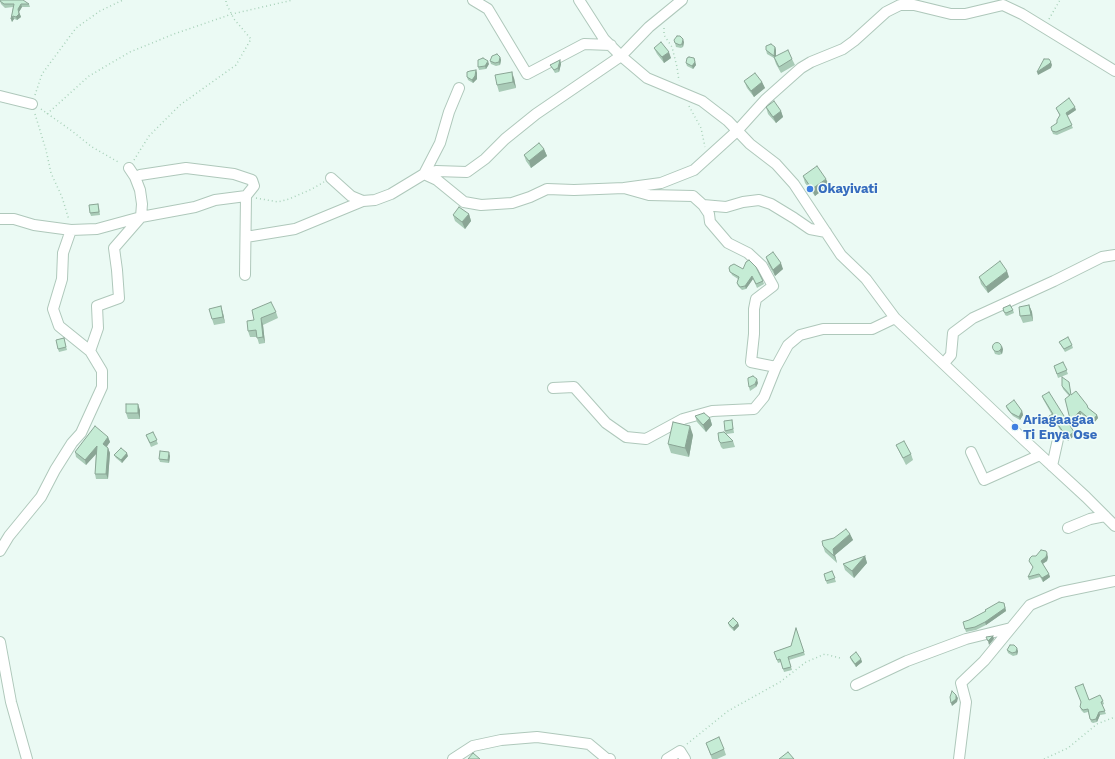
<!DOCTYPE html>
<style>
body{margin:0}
canvas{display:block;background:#ebfaf4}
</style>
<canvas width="1115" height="759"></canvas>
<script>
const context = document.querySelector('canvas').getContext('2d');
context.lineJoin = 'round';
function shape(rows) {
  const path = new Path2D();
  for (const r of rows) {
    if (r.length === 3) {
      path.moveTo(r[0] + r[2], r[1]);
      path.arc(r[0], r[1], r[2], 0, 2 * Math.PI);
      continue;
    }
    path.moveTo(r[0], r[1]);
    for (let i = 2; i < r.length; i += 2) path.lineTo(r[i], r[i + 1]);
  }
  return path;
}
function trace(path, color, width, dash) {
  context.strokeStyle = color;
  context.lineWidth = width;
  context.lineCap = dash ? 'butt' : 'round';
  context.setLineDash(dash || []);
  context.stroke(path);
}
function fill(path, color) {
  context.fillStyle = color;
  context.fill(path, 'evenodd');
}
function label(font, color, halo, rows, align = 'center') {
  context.font = font + ' "Work Sans",sans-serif';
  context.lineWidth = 3;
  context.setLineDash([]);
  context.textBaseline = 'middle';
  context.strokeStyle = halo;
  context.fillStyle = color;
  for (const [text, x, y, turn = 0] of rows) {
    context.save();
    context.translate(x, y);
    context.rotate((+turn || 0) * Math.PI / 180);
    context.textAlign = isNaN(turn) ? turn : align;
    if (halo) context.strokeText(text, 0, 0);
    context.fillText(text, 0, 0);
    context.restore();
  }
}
const minor = shape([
 [473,0,488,9,527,74,584,44,611,45],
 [579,0,604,39,621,56,647,78,702,101,728,121,750,144,776,164,794,184,841,255,866,279,895,318,1023,439,1086,497,1115,526],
 [459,88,449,112,440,143,424,174,437,180,464,202,481,205,512,203,530,197,547,189,574,190,624,188,649,195,693,196,703,205,726,207,743,202,759,200,771,204,794,218,810,229,826,232],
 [0,96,32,104],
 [140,175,186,168,234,174,252,180,254,186,246,196,245,275],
 [331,178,351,196,363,201,375,200,391,194,424,174,436,171,467,172,485,159,505,139,536,114,621,56,649,27,682,0],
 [624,188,661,183,694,170,737,131,765,100,801,68,811,62,843,49,854,41,886,12,900,5,914,5,951,14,965,14,1003,5,1022,14,1115,71],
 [703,205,709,214,710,222,728,243,748,253,762,266,773,286,756,299,754,309,754,334,751,362,776,367],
 [0,219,14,219,34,225,71,230,97,229,141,217,195,207,215,200,246,196],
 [246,237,295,229,363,201],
 [90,351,98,328,97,306,119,298,117,270,114,248,141,217,142,204,140,190,135,177,129,168],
 [944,363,951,355,953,333,973,318,1054,281,1102,257,1115,255],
 [553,388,574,387,606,423,626,437,646,439,683,419,712,411,754,409,764,397,776,367,788,345,800,335,823,329,872,329,895,318],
 [971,452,984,480,1040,455],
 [1052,466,1058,439],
 [1068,528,1090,519,1105,516],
 [0,551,9,536,41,497,55,470,72,443,81,433,102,387,102,371,90,351,59,326,53,309,62,279,63,253,71,230],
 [0,642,11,702,27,759],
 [856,685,907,661,966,639,1011,628],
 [453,759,473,746,501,740,537,737,589,744,607,759,610,759],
 [667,759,680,751,685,759],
 [959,759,966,702,961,683,984,661,1030,605,1061,592,1115,581]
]);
trace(minor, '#afc8bb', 12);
trace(shape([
 [1049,19,1060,0],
 [664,28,664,35,672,47,677,67,679,81],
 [35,95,42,74,76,28,100,11,123,0],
 [689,106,701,128,705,147],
 [41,109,72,131,92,147,120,163],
 [35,114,46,150,51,173,62,197,69,220],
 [47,114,89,76,130,52,174,34,232,14,293,0],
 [134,160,149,136,180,105,236,65,251,39,234,19,226,3,226,0],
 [256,198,278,202,289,199,312,189,324,182],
 [687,744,728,711,780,682,806,662,825,654,840,658],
 [1044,759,1068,748,1097,724,1115,717]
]), '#a8d1b9', 1.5, [1, 3]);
trace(minor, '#fff', 10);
fill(shape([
 [0,1,29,4,30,7,22,7,19,12,21,17,17,20,14,19,12,22,11,19,13,7,5,8,1,4],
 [684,42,683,47,681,48,676,47,675,43],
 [775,47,776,50,776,57,792,59,795,65,781,73,776,64,774,58,767,54,766,50],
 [654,48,671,58,664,63,657,54],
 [500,57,501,60,500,65,496,66,491,64,490,61],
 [694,58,696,65,693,69,687,66,686,63],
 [560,60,561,64,559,72,555,73,552,68,550,65],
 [489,64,486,69,479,70,478,67],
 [476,70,477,73,477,79,473,83,468,80,467,77],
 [514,78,516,88,499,92,497,85],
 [744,81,762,82,765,88,754,97,747,88],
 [766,107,781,111,783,117,776,123,768,114],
 [1056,108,1076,110,1067,116,1073,128,1057,135,1053,134,1052,131,1060,116],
 [544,149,547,156,531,168,526,161,524,155],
 [803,176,829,185,815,196,805,183],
 [98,204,99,207,100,215,91,216,90,213],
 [469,214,471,221,465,229,455,221,453,215],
 [766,257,783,269,775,276,768,264],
 [729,268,763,281,764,284,757,288,753,279,746,289,742,290,738,286,737,283,738,279,732,275],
 [979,277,1009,277,988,293,981,284],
 [1029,305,1032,312,1033,321,1023,323,1020,316],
 [1003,308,1013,310,1014,313,1007,316,1005,315],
 [276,312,278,318,263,325,265,343,259,344,257,337,250,337,248,331,254,320],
 [223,313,225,323,214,325,212,319],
 [64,338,67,350,59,352,58,349],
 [1059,342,1072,345,1073,348,1065,352],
 [993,349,1003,349,1002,354,999,355,995,354],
 [1063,362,1068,374,1058,378,1054,366],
 [1069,382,1071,394,1097,415,1098,418,1093,424,1081,414,1077,419,1071,422,1070,419,1069,396,1063,389,1062,386],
 [758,383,756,387,750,391,749,387],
 [1042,396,1074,432,1075,435,1068,441,1057,425,1054,427,1049,416,1052,415,1043,399],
 [1006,406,1022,411,1023,415,1020,420,1013,416,1007,409],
 [140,410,140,419,128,419,126,413],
 [695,416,710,418,712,425,706,432,697,422],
 [732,420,734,433,726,434,725,431],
 [153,432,158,444,151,447,146,435],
 [693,435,689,457,671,453,668,444],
 [108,437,110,442,107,446,110,453,108,479,96,479,95,474,96,453,86,465,76,457,75,452],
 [719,441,733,441,735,447,723,449,721,447],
 [896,445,911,454,913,460,906,465],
 [114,455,128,456,122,463,116,458],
 [170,456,169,463,160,462,159,459],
 [850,534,853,540,835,555,837,563,825,552,823,546,834,538],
 [865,556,867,563,854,578,845,570,843,564],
 [1048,557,1047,561,1043,564,1049,574,1050,577,1043,582,1040,577,1029,580,1028,577,1033,567,1029,561],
 [832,571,836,582,827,584,824,574],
 [1005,606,1006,611,986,625,976,630,966,632,965,629,969,620],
 [728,623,738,623,739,626,734,631,729,626],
 [796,628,805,655,789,660,792,670,784,672,781,662,778,663,774,652,791,646],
 [1007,650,1018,651,1017,655,1013,656,1008,653],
 [850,657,861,659,862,662,856,667,851,660],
 [1089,700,1103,701,1104,704,1102,705,1106,714,1100,715,1097,722,1093,723,1091,722,1088,712,1084,713,1081,710,1080,707],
 [706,743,724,749,726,755,717,759,712,759]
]), '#a9cbb7');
fill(shape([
 [21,4,22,7,19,12,21,17,17,20,16,17,18,9],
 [13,16,14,19,12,22,11,19],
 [683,39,684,42,683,47,682,44],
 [775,47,776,50,776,59,774,56],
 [669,52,671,58,664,63,662,57],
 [500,57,501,60,500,65,499,62],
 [694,58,696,65,693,69,692,66],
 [560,60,561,64,559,72,558,68],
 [488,61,489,64,486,69,485,66],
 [1051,62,1052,65,1051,68,1038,75,1037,72],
 [476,70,477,73,477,79,473,83,472,80],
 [512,72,514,78,516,88,513,82],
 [762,82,765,88,754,97,751,91],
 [1075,107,1076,110,1067,116,1066,113],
 [781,111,783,117,776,123,773,117],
 [544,149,547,156,531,168,529,161],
 [826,179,829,185,815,196,812,189],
 [469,214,471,221,465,229,462,222],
 [781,263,783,269,775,276,773,270],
 [1007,271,1009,277,988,293,986,287],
 [752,276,753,279,746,289,745,286],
 [1029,305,1032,312,1033,321,1031,315],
 [221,306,223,313,225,323,223,317],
 [261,318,263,325,265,343,263,337],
 [1002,346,1003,349,1002,354,1000,351],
 [757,379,758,383,756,387,755,384],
 [138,404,140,410,140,419,138,413],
 [1022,411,1023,415,1020,420,1019,417],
 [1080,411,1081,414,1077,419,1075,416],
 [1097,415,1098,418,1093,424,1092,421],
 [710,418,712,425,706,432,703,425],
 [690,426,693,435,689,457,685,448],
 [1074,432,1075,435,1068,441,1067,437],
 [108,437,110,442,105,449,103,444],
 [97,446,99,451,86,465,85,460],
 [108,448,110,453,108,479,106,474],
 [169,452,170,456,169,463,168,460],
 [127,453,128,456,122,463,121,460],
 [850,534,853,540,835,555,837,563,834,556,833,549],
 [1047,553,1048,557,1047,561,1042,564,1041,561],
 [865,556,867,563,854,578,852,571],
 [1049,574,1050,577,1043,582,1042,578],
 [1004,603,1006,611,986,625,985,622],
 [738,623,739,626,734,631,733,628],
 [993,636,994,639,989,645,988,641],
 [1017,648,1018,651,1017,655,1016,652],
 [861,659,862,662,856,667,855,664],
 [956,695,958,698,957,702,952,706,951,703],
 [1099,712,1100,715,1097,722,1096,719]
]), '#8aa595');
const building = shape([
 [0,0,23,0,29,4,21,4,18,9,19,14,16,17,13,16,11,19,14,4,4,4,0,1,0,0],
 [677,36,680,36,683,39,682,44,680,45,675,43,674,40,677,36],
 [661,42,669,52,662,57,654,48,661,42],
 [771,44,775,47,774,56,766,50,766,46,771,44],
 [788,50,792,59,779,67,774,57,788,50],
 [497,54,500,57,499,62,495,63,490,61,492,56,497,54],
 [689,57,694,58,695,62,692,66,686,63,687,58,689,57],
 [483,58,488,61,485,66,478,67,478,60,483,58],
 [1044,59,1049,59,1051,62,1049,64,1037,72,1044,59],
 [560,60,558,68,554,70,550,65,560,60],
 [476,70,475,76,472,80,467,77,467,72,470,71,476,70],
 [512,72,513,82,497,85,495,75,512,72],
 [755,73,762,82,751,91,744,81,755,73],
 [1069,98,1075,107,1066,113,1072,125,1056,132,1052,131,1051,127,1057,123,1057,120,1060,115,1056,108,1069,98],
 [774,101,781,111,773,117,766,107,774,101],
 [539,143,544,149,529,161,524,155,539,143],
 [817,166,826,179,812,189,803,176,817,166],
 [98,204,99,212,90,213,89,205,98,204],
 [459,207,469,214,462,222,453,215,459,207],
 [773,252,781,263,773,270,766,257,773,252],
 [749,260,756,267,763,281,756,284,752,276,745,286,740,287,737,283,739,277,730,272,729,268,730,266,734,264,743,269,746,262,749,260],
 [1000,261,1007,271,986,287,979,277,1000,261],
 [271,302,276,312,261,318,263,337,257,338,256,330,248,331,247,321,254,320,252,310,271,302],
 [1010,305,1013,310,1006,313,1004,312,1003,308,1010,305],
 [1029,305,1031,315,1020,316,1019,307,1029,305],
 [221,306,223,317,212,319,209,309,221,306],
 [1068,337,1072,345,1064,349,1059,342,1068,337],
 [64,338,66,347,58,349,56,340,64,338],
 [997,347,4.5],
 [1063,362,1067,370,1057,374,1054,366,1063,362],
 [753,376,757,379,755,384,749,387,748,380,748,378,753,376],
 [1062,377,1069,382,1071,395,1076,391,1087,405,1088,408,1097,415,1092,421,1080,411,1075,416,1070,419,1065,399,1070,395,1062,386,1062,377],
 [1049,392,1074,432,1067,437,1056,422,1053,424,1049,416,1053,414,1042,396,1049,392],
 [1014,400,1022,411,1019,417,1011,413,1006,406,1014,400],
 [126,404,138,404,138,413,126,413,126,404],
 [704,413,710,418,703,425,695,416,704,413],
 [732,420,733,429,725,431,724,421,732,420],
 [673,422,690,426,685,448,668,444,673,422],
 [95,426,108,437,103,444,108,448,106,474,95,474,97,446,85,460,75,452,95,426],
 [153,432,157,440,150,443,146,435,153,432],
 [724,432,733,441,721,443,719,441,718,433,724,432],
 [904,441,911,454,903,458,896,445,904,441],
 [121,448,127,453,121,460,114,455,121,448],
 [160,451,169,452,168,460,159,459,160,451],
 [846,529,850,534,833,549,834,556,823,546,822,541,834,538,846,529],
 [1041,550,1046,551,1047,553,1046,557,1041,561,1049,574,1042,578,1039,574,1028,577,1033,567,1029,561,1030,558,1032,556,1036,556,1041,550],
 [865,556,852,571,843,564,865,556],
 [832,571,835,578,826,581,824,574,832,571],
 [999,602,1004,603,1005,608,985,622,975,627,965,629,963,622,969,620,986,611,985,610,999,602],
 [733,618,738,623,733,628,728,623,733,618],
 [796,628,804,652,788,657,791,667,783,669,780,659,777,660,774,652,791,646,796,628],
 [993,636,988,641,986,637,993,636],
 [1010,645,1014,645,1017,648,1016,652,1012,653,1007,650,1010,645],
 [856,652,861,659,855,664,850,657,856,652],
 [1083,684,1089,700,1100,695,1103,701,1101,702,1105,711,1099,712,1096,719,1092,720,1090,719,1088,709,1083,710,1080,707,1081,702,1075,687,1083,684],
 [952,691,956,695,956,699,951,703,950,697,952,691],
 [719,737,724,749,711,755,706,743,719,737],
 [788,752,794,759,779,759,788,752],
 [473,753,480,759,468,759,473,753]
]);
fill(building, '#c5ecd5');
trace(building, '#8aa595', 1);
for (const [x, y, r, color] of [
 [810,189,4,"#3f7fe0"],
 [1015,427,4,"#3f7fe0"]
]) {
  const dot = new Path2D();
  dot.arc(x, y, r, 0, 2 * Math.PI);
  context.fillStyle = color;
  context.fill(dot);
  trace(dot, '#f1fdf8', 1.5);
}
label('bold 13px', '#366cbe', '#f1fdf8', [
 ["Okayivati",818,189],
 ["Ariagaagaa",1023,420],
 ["Ti Enya Ose",1023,435]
], 'left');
</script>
